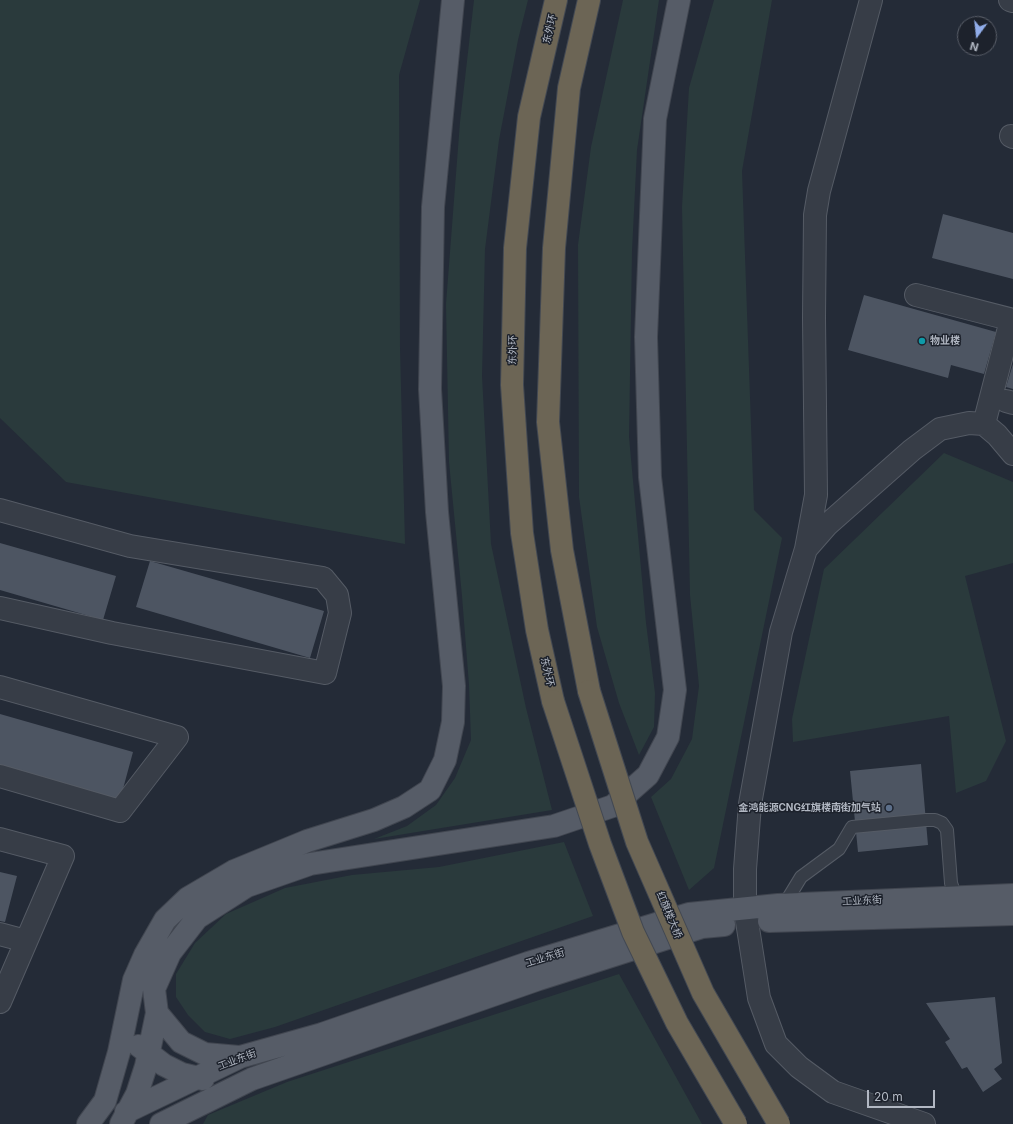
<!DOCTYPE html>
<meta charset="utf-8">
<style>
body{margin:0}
#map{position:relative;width:1013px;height:1124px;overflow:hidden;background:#242b37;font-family:Inter,sans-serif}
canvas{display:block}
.north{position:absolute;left:957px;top:16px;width:40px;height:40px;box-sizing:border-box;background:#1d222c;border:1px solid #595e68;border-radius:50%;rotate:195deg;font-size:11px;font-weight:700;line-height:16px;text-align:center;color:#b2b8c3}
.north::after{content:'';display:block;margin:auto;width:14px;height:18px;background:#91adea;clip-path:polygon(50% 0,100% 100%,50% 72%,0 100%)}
.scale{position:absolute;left:867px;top:1090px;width:68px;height:18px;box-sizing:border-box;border:2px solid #b2b8c3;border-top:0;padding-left:5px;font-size:12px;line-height:14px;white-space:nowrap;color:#b2b8c3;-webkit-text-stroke:3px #1d222c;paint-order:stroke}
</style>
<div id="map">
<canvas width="1013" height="1124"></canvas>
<div class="north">N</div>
<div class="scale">20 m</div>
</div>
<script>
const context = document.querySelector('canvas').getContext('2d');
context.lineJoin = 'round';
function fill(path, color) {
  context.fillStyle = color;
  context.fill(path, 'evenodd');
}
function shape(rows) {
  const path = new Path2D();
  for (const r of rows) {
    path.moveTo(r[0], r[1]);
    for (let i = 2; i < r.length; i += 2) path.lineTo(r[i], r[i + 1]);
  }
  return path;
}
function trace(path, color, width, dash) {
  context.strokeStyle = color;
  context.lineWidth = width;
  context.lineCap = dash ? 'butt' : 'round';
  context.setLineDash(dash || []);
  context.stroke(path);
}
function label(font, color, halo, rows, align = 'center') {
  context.font = font + ' Inter,"Noto Sans SC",sans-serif';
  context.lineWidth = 3;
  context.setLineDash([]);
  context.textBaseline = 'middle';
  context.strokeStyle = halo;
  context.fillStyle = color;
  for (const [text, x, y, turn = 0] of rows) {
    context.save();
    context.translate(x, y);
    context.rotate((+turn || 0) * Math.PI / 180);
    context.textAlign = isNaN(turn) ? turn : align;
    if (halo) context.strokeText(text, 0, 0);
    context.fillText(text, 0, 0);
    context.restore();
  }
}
fill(shape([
 [0,0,420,0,399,75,400,348,405,544,66,482,0,418],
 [474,0,528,0,518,40,499,140,485,249,482,376,491,544,526,708,552,810,374,839,407,826,436,805,455,778,471,740,469,685,462,596,449,462,446,304,460,122],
 [623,0,659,0,637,150,632,251,629,437,646,623,655,693,654,727,639,755,619,703,597,627,579,497,578,245,591,147],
 [714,0,772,0,742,171,754,510,782,538,714,868,689,890,651,797,671,779,692,739,699,686,690,595,682,207,689,88],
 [944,453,1013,482,1013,563,965,576,1006,741,986,781,956,793,949,716,793,742,792,719,824,569],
 [564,842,593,916,275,1027,230,1039,205,1032,188,1015,176,997,176,974,195,943,226,914,285,888,352,875,439,867],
 [619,974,702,1124,203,1124,208,1115,287,1082]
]), '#2a3a3c');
fill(shape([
 [943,214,1013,233,1013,279,932,258],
 [864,295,996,332,984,374,951,365,948,378,848,350],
 [1013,364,1013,389,1006,387],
 [0,543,116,576,103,620,0,590],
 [150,561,324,611,310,658,136,607],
 [0,714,133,752,120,800,0,765],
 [921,764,928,845,858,852,850,771],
 [0,872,17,876,5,922,0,921],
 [995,997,1002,1063,994,1069,1002,1079,983,1092,967,1067,962,1069,945,1042,950,1039,926,1003]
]), '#4d5562');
const lane = shape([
 [784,905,801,877,839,849,852,827,926,820,935,820,942,823,947,830,951,883,954,892,962,897]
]);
const street = shape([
 [871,0,819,191,815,215,814,318,816,495,806,549,781,632,750,804,745,869,745,909,759,998,776,1044,799,1067,833,1092,924,1124],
 [1010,0,1013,1],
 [1011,136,1013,137],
 [916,295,1013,320],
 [1006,401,1013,403],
 [984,424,1011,320],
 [0,510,130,546,323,578,337,595,340,613,325,673,112,633,0,608],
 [806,549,827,525,912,450,940,429,969,423,984,424,997,435,1013,454],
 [0,687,177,737,120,811,0,776],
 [0,839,63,856,0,1002],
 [0,934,26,941]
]);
const primary = shape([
 [769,921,1013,914],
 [157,1013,181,1042,205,1054,239,1057],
 [139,1046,164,1065,182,1074,203,1079],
 [126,1112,240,1057,322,1034,528,963,689,914,778,905,1013,895],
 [88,1124,105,1101,119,1052,134,980,145,955,165,920,188,898,234,871,307,841,374,820,404,807,430,790,445,760,453,722,454,686,437,512,430,389,433,207,453,0],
 [121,1124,137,1094,146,1066,157,1013,154,989,170,953,197,918,247,886,310,864,554,826,613,806,648,775,668,737,675,690,650,477,646,337,655,119,679,0],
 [161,1124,252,1079,539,979,702,927,724,925]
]);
const highway = shape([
 [589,0,569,88,554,248,548,422,562,550,589,691],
 [553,701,537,630,522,533,512,385,515,248,529,117,556,0]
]);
trace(lane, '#555b65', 14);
trace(street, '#555b65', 24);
trace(primary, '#414650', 24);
trace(highway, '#424852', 24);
trace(lane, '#373d47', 12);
trace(street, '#373d47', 22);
trace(primary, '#565c67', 22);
trace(highway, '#6c6555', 22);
const highwayBridge = shape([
 [589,691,637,842,703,993,779,1124],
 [553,701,600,844,633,932,677,1023,736,1124]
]);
trace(highwayBridge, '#424852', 24, []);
trace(highwayBridge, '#6c6555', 22);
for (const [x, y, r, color] of [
 [922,341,4,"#0f9aa8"],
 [889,808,4,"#5c6f8a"]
]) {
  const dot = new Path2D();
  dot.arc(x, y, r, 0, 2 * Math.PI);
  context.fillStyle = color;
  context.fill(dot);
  trace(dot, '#1d222c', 1.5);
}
label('10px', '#b2b8c3', '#1d222c', [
 ["东外环",550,29,-77],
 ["东外环",513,350,-89],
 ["东外环",547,672,77],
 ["工业东街",862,901,-3],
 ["红旗楼大桥",669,915,67],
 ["工业东街",545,958,-17],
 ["工业东街",237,1060,-21]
]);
label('bold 10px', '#b2b8c3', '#1d222c', [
 ["物业楼",930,341],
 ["金鸿能源CNG红旗楼南街加气站",881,808,"right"]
], 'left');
</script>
